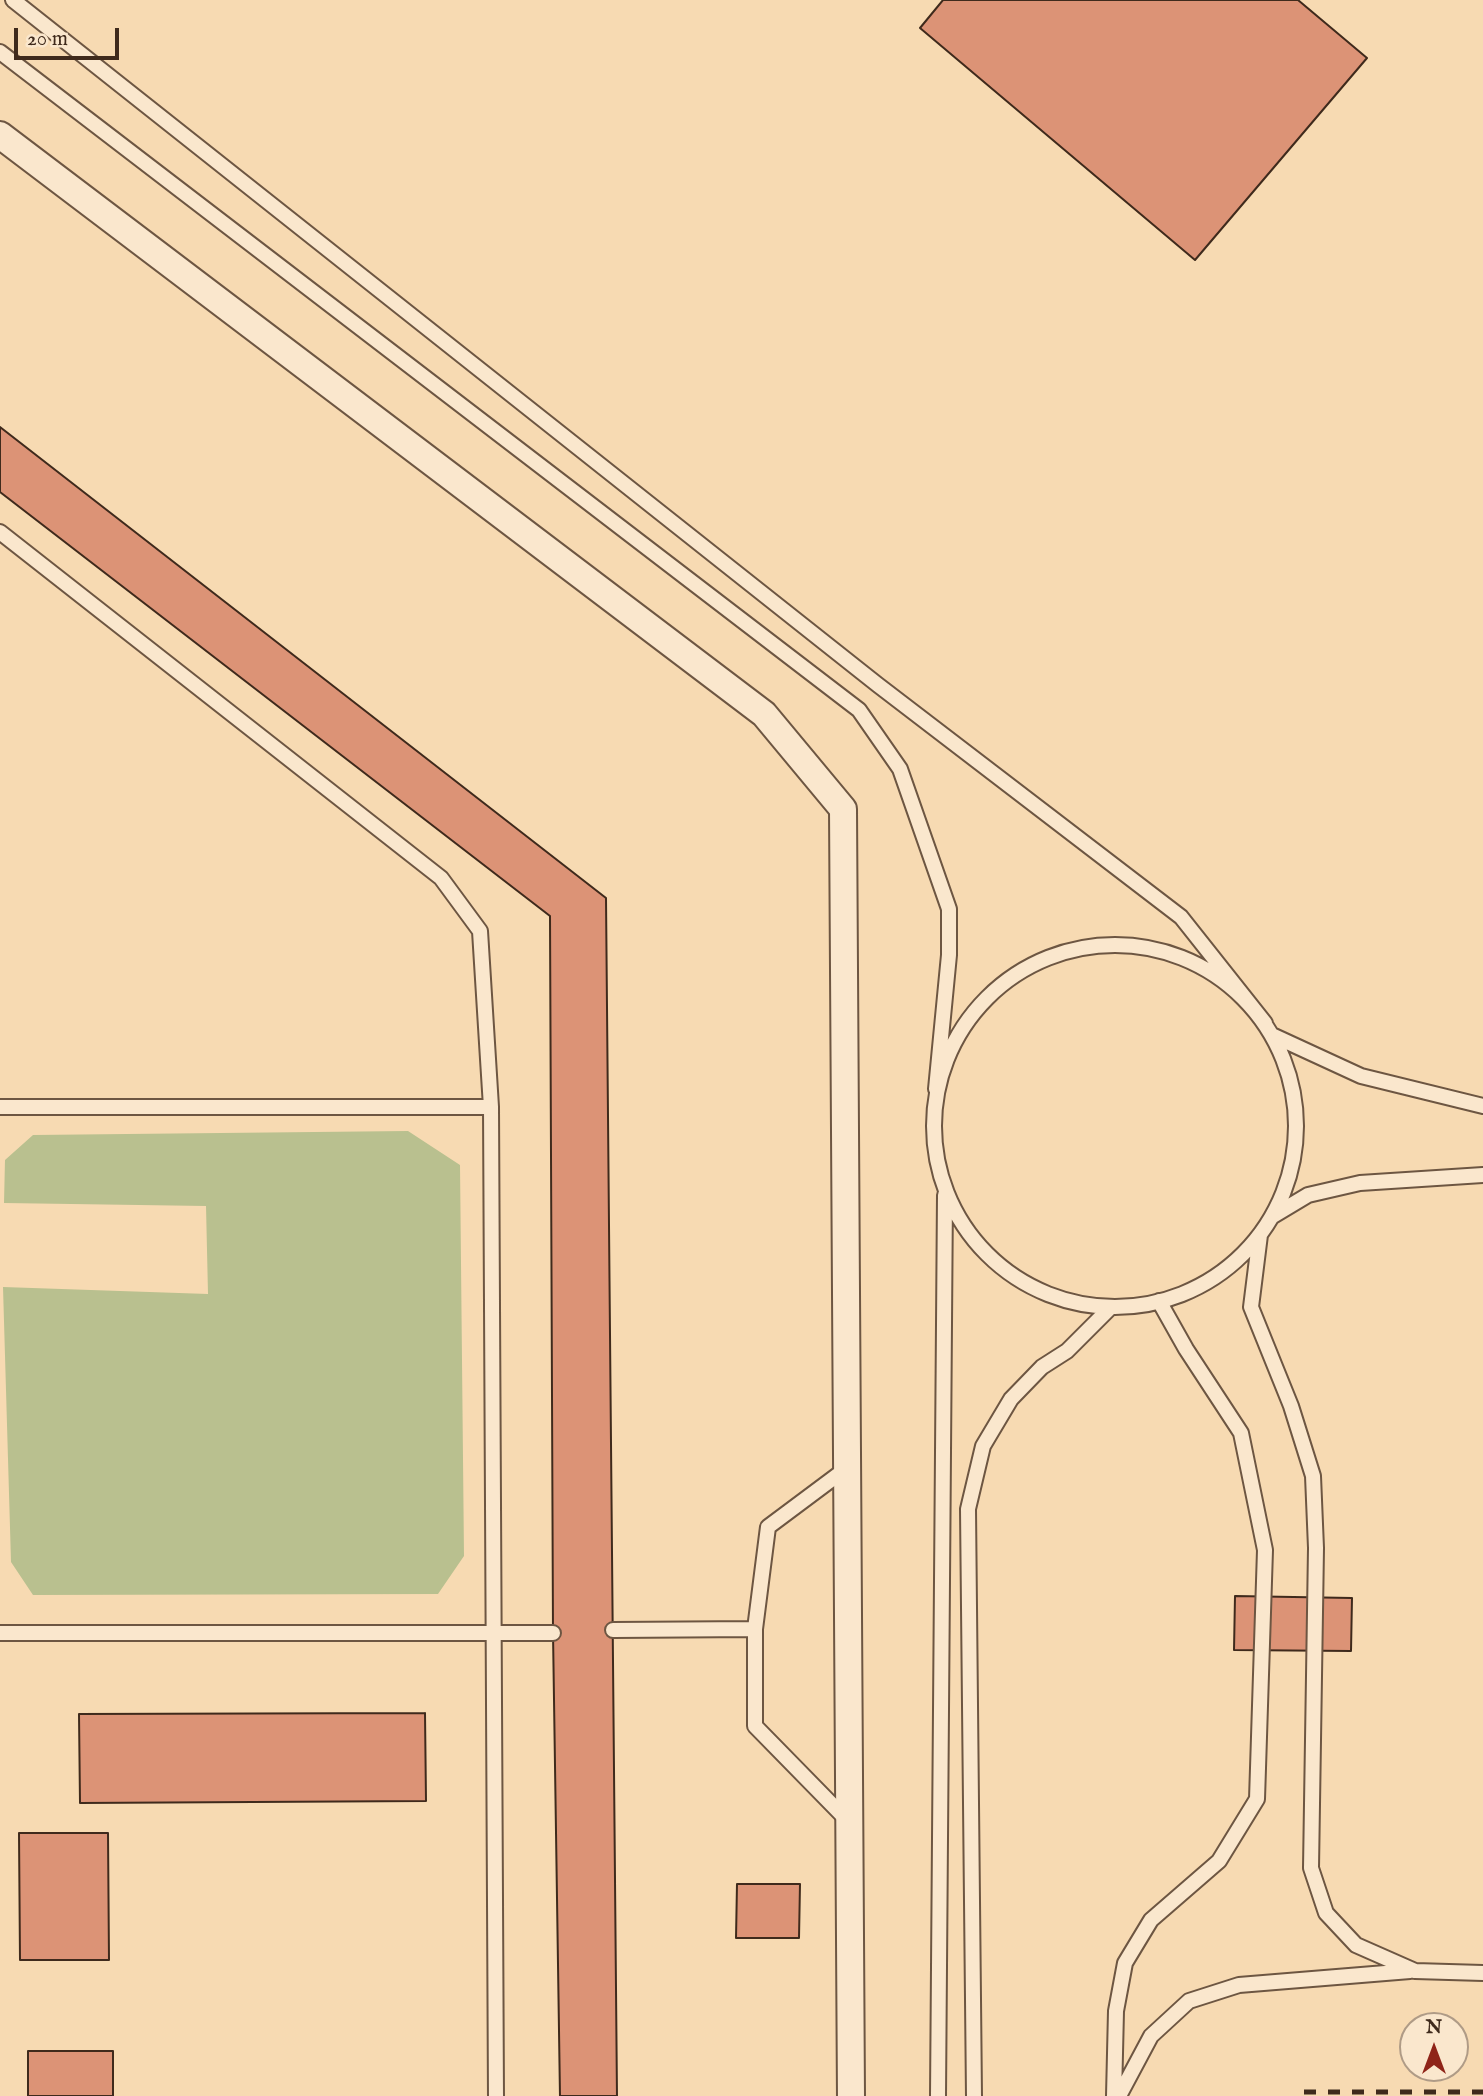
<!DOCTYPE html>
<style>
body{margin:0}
#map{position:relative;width:1483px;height:2096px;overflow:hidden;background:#f7dab2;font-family:"IM FELL English",serif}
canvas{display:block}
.north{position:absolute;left:1399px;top:2012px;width:70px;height:70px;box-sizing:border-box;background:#fae7cd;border:2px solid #af9b86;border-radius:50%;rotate:0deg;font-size:19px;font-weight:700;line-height:28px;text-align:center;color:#3f2a1c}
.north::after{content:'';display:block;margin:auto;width:24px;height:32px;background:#8f2418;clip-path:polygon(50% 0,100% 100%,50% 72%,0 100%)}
.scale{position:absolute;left:14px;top:28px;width:105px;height:32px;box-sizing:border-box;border:4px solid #3f2a1c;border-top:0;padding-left:9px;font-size:21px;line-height:24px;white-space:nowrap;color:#3f2a1c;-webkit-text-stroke:5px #fae7cd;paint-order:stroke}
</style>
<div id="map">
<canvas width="1483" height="2096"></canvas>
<div class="north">N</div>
<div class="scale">20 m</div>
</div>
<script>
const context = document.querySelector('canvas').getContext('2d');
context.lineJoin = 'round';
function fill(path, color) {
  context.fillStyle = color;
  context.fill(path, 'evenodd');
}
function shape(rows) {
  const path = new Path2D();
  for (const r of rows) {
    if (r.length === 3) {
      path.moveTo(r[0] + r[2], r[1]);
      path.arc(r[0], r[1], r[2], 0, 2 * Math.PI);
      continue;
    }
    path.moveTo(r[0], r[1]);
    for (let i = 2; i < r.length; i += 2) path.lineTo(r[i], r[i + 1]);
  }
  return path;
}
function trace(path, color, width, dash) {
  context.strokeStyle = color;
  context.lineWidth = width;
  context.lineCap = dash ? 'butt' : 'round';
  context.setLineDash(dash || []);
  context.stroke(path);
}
fill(shape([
 [408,1131,460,1165,464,1556,438,1594,33,1595,11,1562,3,1287,208,1294,206,1206,4,1203,5,1160,33,1135]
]), '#b9c08f');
const building = shape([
 [943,0,1298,0,1367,58,1195,260,920,28,943,0],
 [0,427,606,898,617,2096,560,2096,553,1633,550,916,0,492,0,427],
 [1235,1596,1352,1598,1351,1651,1234,1650,1235,1596],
 [425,1713,426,1801,80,1803,79,1714,425,1713],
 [19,1833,108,1833,109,1960,20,1960,19,1833],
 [737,1884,800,1884,799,1938,736,1938,737,1884],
 [28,2051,113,2051,113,2096,28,2096,28,2051]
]);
fill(building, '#dc9376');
trace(building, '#3f2a1c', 2);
const service = shape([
 [13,0,878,685,1181,917,1265,1023],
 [0,52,859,710,900,769,949,909,949,955,936,1089],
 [0,532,441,878,480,931,491,1107,496,2096],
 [1115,1126,181],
 [1272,1035,1361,1076,1483,1106],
 [0,1107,491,1107],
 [1273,1216,1308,1195,1360,1183,1483,1175],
 [1260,1235,1251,1307,1291,1406,1313,1476,1316,1548,1311,1868,1326,1913,1356,1945,1415,1971,1483,1973],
 [847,1468,768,1527,755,1629,755,1726,849,1822],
 [613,1630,755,1629],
 [0,1633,553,1633],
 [938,2096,945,1195],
 [974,2096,968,1509,983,1446,1011,1399,1042,1367,1067,1351,1111,1307],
 [1114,2096,1116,2011,1125,1963,1151,1920,1219,1861,1257,1799,1265,1550,1241,1433,1186,1349,1159,1301],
 [1119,2096,1151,2036,1189,2001,1239,1985,1410,1971]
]);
const minor = shape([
 [0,135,764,714,843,809,851,2096]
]);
trace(service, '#6d5642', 18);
trace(minor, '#6d5642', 30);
trace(service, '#fae7cd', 14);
trace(minor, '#fae7cd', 26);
trace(shape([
 [1304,2092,1483,2092]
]), '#3f2a1c', 5, [12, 12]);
</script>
